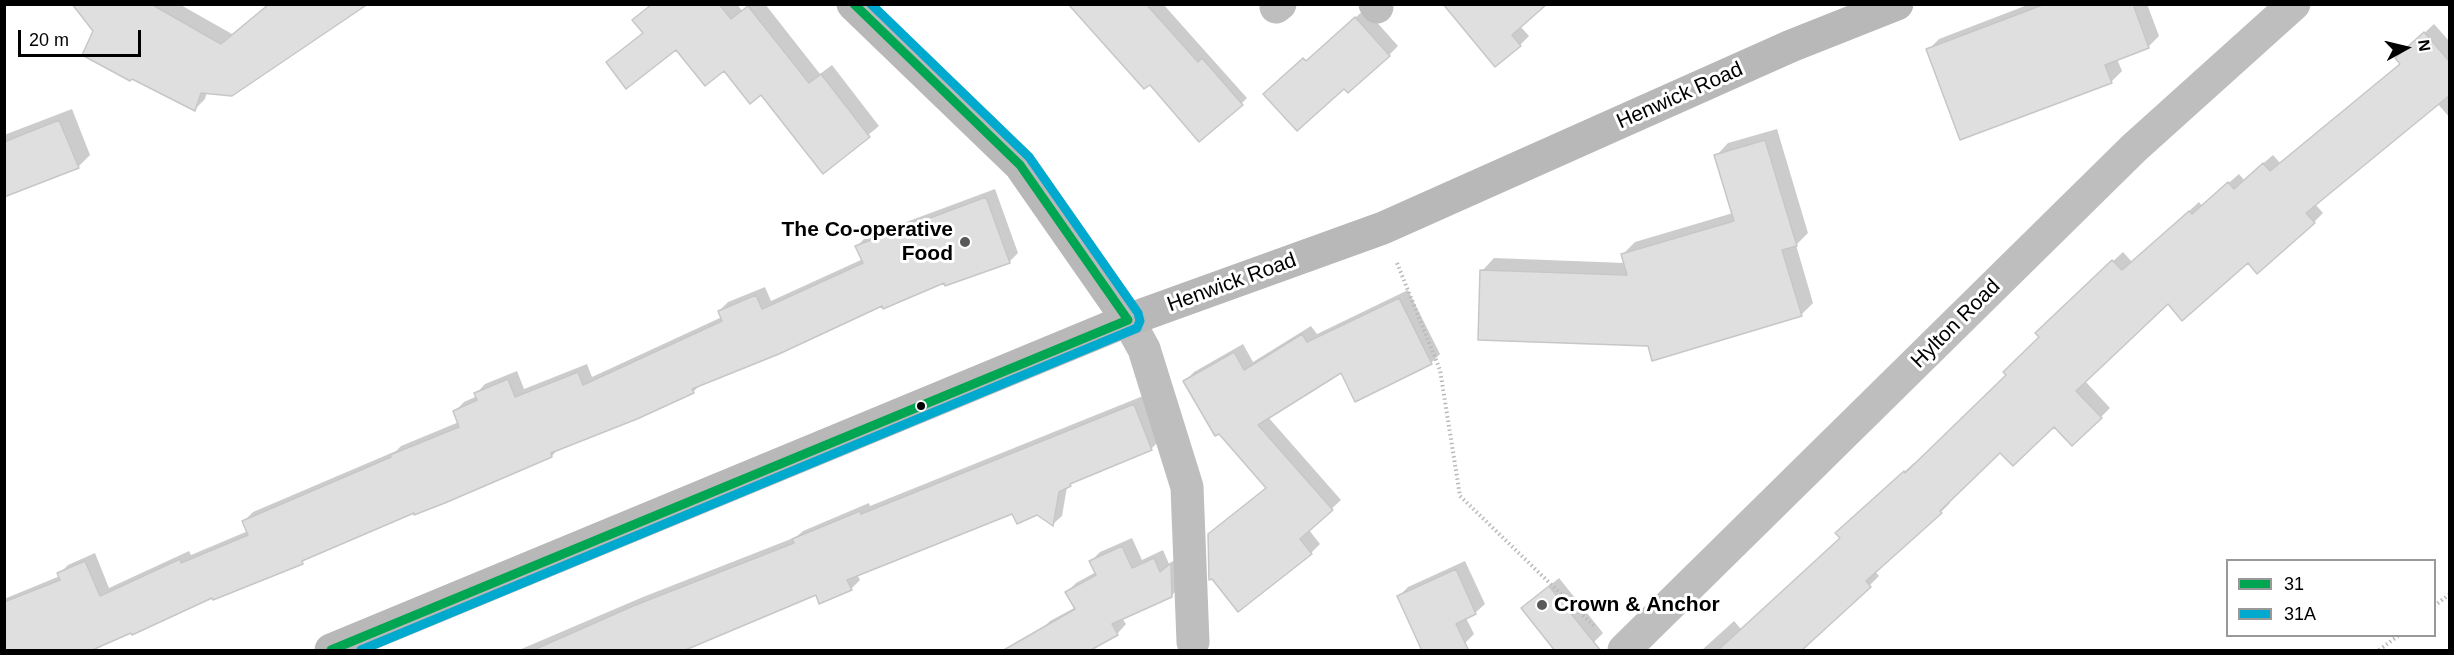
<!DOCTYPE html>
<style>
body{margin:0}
#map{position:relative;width:2454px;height:655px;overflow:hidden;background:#fff;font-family:Arial,sans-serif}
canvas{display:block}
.frame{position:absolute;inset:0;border:6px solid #000;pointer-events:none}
.legend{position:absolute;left:2226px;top:559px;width:210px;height:78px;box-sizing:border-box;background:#fff;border:2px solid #999;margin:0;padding:8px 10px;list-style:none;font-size:18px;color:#000}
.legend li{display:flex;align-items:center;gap:12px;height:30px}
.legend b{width:30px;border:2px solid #999}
.north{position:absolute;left:2376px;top:18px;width:60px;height:60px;-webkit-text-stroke:4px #fff;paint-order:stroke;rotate:82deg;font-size:16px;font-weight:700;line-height:24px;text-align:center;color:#000}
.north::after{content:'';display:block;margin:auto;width:21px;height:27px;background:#000;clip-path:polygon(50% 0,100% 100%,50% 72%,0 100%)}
.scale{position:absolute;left:18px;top:30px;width:123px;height:27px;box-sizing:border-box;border:3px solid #000;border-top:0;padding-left:8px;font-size:18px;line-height:21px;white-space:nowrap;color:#000;-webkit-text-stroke:4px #fff;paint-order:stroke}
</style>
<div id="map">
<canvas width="2454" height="655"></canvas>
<div class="frame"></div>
<ul class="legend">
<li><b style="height:8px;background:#00a651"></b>31</li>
<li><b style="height:8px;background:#00a9ce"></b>31A</li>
</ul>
<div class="north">N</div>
<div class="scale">20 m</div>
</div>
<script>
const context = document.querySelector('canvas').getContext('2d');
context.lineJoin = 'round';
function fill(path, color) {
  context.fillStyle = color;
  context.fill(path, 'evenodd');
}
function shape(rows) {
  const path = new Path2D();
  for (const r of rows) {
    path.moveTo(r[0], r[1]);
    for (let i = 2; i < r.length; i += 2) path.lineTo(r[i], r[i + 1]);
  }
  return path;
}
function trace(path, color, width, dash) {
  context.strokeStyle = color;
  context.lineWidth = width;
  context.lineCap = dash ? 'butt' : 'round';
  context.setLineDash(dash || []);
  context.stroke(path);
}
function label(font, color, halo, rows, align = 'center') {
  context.font = font + ' Arial,sans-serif';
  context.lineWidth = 6;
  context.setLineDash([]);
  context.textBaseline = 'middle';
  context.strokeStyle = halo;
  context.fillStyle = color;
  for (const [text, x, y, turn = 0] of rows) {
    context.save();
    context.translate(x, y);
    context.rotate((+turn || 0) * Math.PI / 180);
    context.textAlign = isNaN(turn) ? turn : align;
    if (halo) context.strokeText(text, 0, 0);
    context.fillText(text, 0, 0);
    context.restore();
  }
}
fill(shape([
 [74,4,179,4,232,34,269,4,207,92,205,99,195,109,94,31],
 [651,4,737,4,742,11,749,4,765,4,820,74,832,65,879,126,823,172,761,93,724,69,676,48,608,62,644,32,634,20],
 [1070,4,1163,4,1247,98,1238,107,1150,82,1145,87],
 [1451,4,1520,26,1529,36,1520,45],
 [2030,4,2147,4,2159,36,2148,47,2117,59,2122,71,2111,82,1928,50,1939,39],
 [1365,9,1398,46,1389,55,1300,67],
 [2434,24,2450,42,2450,118,2437,103,2315,204,2323,213,2314,222,2248,261,2168,302,2085,381,2110,408,2101,417,2054,424,2000,450,1948,501,1950,503,1941,512,1875,571,1879,576,1870,585,1785,650,1702,650,1734,621,1741,629,1842,538,1847,523,1914,463,1916,464,2008,375,2041,337,2046,323,2123,252,2132,262,2199,202,2202,206,2239,174,2244,180,2273,155,2280,163,2401,63,2407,49],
 [72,109,90,155,78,167,4,196,4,135],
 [1777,129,1808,233,1796,245,1813,303,1801,315,1649,344,1482,271,1494,258,1625,263,1622,255,1635,242,1733,213,1716,156,1728,143],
 [995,189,1018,253,1009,262,945,281,882,304,700,385,693,392,558,449,552,456,414,511,307,557,302,563,213,596,131,631,4,650,4,599,60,576,59,574,68,565,95,553,109,588,189,551,191,555,248,531,244,521,253,512,396,451,401,446,459,422,455,411,464,402,477,396,476,394,485,384,517,371,524,389,587,364,592,377,722,317,719,311,728,302,765,287,771,301,863,259,857,246,866,237],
 [1408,290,1440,354,1431,363,1342,371,1268,417,1341,500,1309,530,1320,544,1311,553,1209,535,1267,487,1185,381,1194,372,1243,344,1253,362,1311,326,1317,334],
 [1143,396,1161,439,1152,448,1076,480,1067,487,1062,516,1053,524,1037,514,1013,512,857,574,860,580,851,589,816,593,678,650,519,650,643,597,796,537,803,531,869,503,870,506],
 [1132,538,1142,560,1163,550,1169,564,1180,556,1181,586,1172,595,1122,618,1126,624,1117,634,1041,630,1050,621,1076,607,1067,592,1076,583,1096,572,1091,561,1100,552],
 [1465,561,1485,604,1475,613,1466,618,1474,634,1465,643,1448,650,1399,596,1408,587],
 [1559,578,1603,633,1594,642,1523,608]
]), '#0003');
const building = shape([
 [72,4,151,4,221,44,269,4,368,4,232,96,201,93,195,111,132,79,130,81,82,55,93,31,72,4],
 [652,4,719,4,731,19,748,6,809,83,821,74,870,137,823,174,761,95,750,104,724,71,705,86,676,50,626,89,606,62,643,33,632,20,652,4],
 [1068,4,1146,4,1198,62,1202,58,1243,105,1199,142,1150,85,1144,89,1068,4],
 [1443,4,1547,4,1512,35,1521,46,1495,67,1443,4],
 [2045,4,2133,4,2149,48,2105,65,2112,83,1960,140,1926,49,2045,4],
 [1355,17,1390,56,1348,93,1344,89,1297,131,1263,94,1303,58,1306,61,1355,17],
 [2424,32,2450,62,2450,95,2306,213,2315,223,2257,274,2248,263,2182,321,2168,304,2076,391,2102,418,2072,446,2054,427,2013,466,2000,453,1940,511,1942,513,1866,581,1871,587,1801,651,1717,651,1840,538,1835,533,1904,471,1905,473,2006,375,2003,372,2039,337,2035,333,2112,260,2122,270,2189,211,2192,214,2228,182,2234,189,2263,163,2270,171,2400,64,2395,58,2424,32],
 [59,120,79,168,4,197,4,142,59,120],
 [1765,140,1797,246,1782,250,1802,316,1652,361,1648,346,1478,340,1480,270,1627,275,1621,254,1734,221,1714,155,1765,140],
 [986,197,1010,263,945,286,944,283,883,309,882,306,779,354,692,389,694,393,637,419,551,453,552,457,445,503,414,515,414,513,302,561,303,564,213,600,212,598,132,635,131,633,90,651,4,651,4,602,60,580,57,573,85,561,100,596,180,559,181,563,248,535,242,521,391,457,390,455,459,427,453,411,477,400,474,393,508,379,515,397,578,372,583,385,722,321,718,311,756,295,762,309,863,263,855,246,986,197],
 [1399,298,1432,364,1355,402,1341,373,1258,425,1333,510,1300,539,1312,554,1238,612,1212,579,1209,580,1208,534,1266,488,1219,434,1215,436,1183,381,1234,352,1244,370,1302,334,1307,342,1399,298],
 [1134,404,1152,450,1070,484,1071,486,1059,492,1053,526,1037,515,1017,524,1012,514,847,580,852,590,819,604,816,595,683,651,531,651,633,606,794,543,792,539,860,511,861,514,1134,404],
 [1122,546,1132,568,1154,558,1160,572,1171,563,1172,597,1112,624,1118,635,1089,651,1002,651,1075,609,1065,592,1096,575,1089,561,1122,546],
 [1456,569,1476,614,1456,624,1469,651,1422,651,1397,596,1456,569],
 [1549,586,1601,651,1555,651,1521,608,1549,586]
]);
fill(building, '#dfdfdf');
trace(building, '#c7c7c7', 1.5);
trace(shape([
 [1397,263,1440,370,1460,496,1595,627],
 [2434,606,2450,594],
 [2379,650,2398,636]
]), '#b9b9b9', 4, [1.5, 3]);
trace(shape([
 [1375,4,1377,7],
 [1276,7,1280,4],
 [1128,320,1144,349,1187,487,1193,642]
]), '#bebebe', 33);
trace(shape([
 [853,4,1020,165,1128,320],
 [331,650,1128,320,1383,228,1791,46,1897,4]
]), '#b8b8b8', 33);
trace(shape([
 [1624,650,2134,148,2294,4]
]), '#bebebe', 33);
trace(shape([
 [331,650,1128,320,1020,165,854,4]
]), '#00a651', 9);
trace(shape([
 [361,650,1137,328,1140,321,1138,313,1029,157,871,4]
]), '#00a9ce', 9);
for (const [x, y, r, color] of [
 [965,242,6,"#595959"],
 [921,406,5,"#000"],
 [1542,605,6,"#595959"]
]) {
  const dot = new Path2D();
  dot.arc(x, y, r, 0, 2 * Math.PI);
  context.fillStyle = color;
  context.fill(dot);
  trace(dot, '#fff', 2);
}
label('21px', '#000', '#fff', [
 ["Henwick Road",1680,96,-24],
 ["Henwick Road",1232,283,-20],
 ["Hylton Road",1956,324,-45]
]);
label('bold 21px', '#000', '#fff', [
 ["The Co-operative",953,230],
 ["Food",953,254],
 ["Crown & Anchor",1554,605,"left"]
], 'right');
</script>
